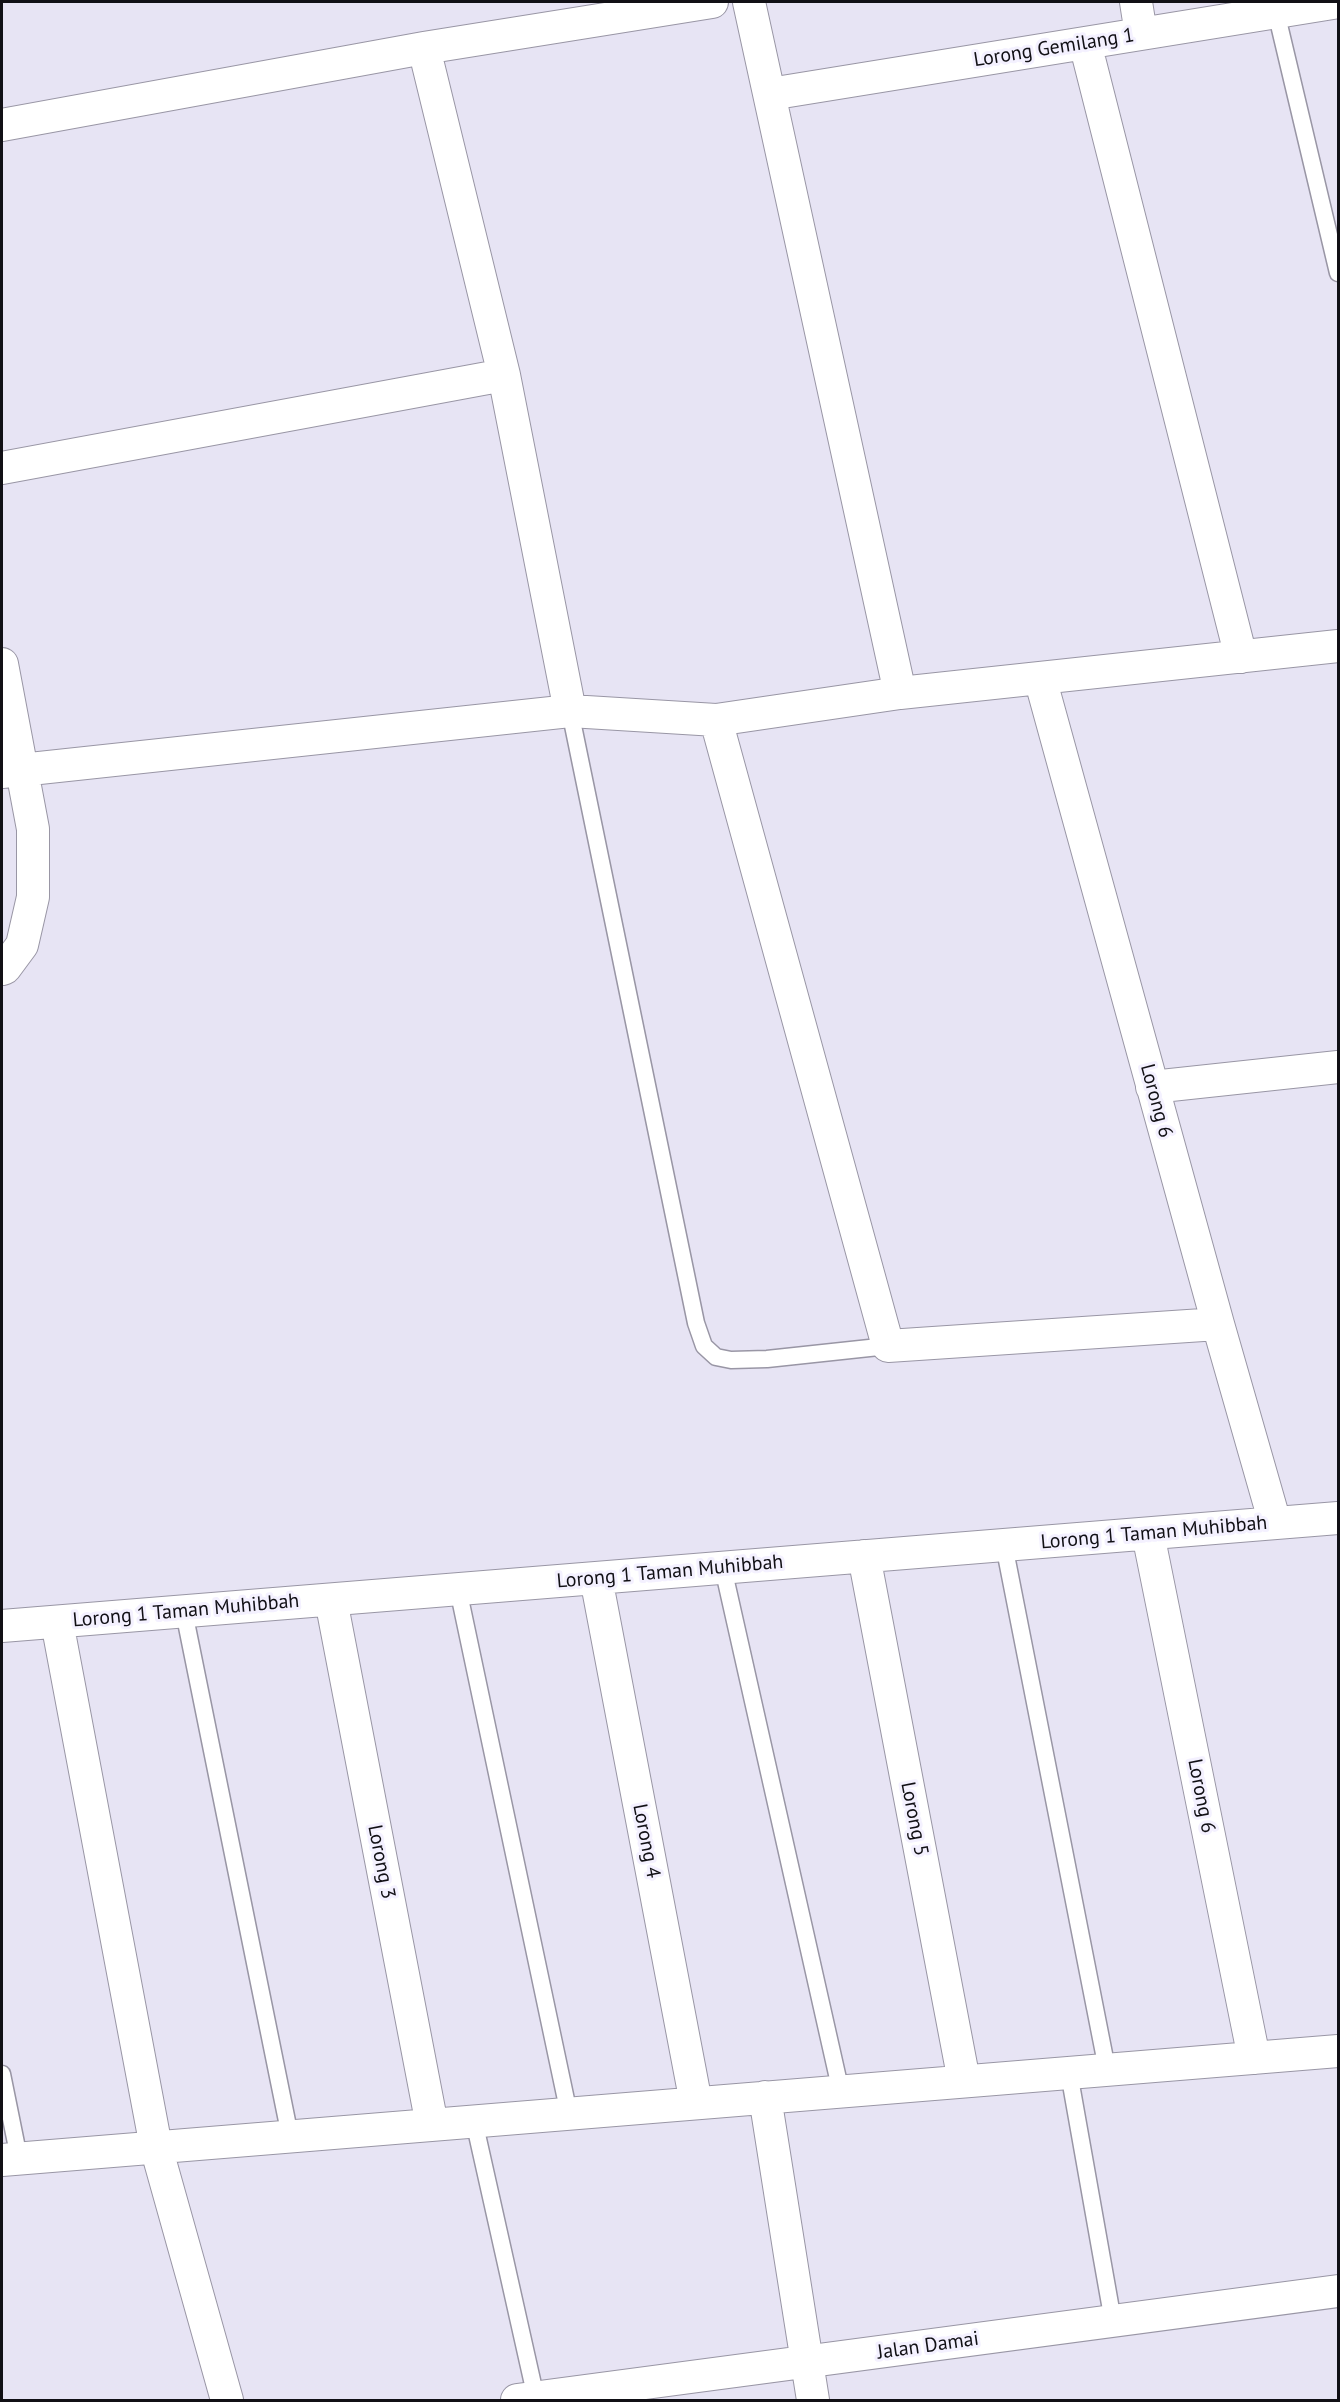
<!DOCTYPE html>
<style>
body{margin:0}
#map{position:relative;width:1340px;height:2402px;overflow:hidden;background:#e7e4f4;font-family:"PT Sans",sans-serif}
canvas{display:block}
.frame{position:absolute;inset:0;border:3px solid #111015;pointer-events:none}
</style>
<div id="map">
<canvas width="1340" height="2402"></canvas>
<div class="frame"></div>
</div>
<script>
const context = document.querySelector('canvas').getContext('2d');
context.lineJoin = 'round';
function shape(rows) {
  const path = new Path2D();
  for (const r of rows) {
    path.moveTo(r[0], r[1]);
    for (let i = 2; i < r.length; i += 2) path.lineTo(r[i], r[i + 1]);
  }
  return path;
}
function trace(path, color, width, dash) {
  context.strokeStyle = color;
  context.lineWidth = width;
  context.lineCap = dash ? 'butt' : 'round';
  context.setLineDash(dash || []);
  context.stroke(path);
}
function label(font, color, halo, rows, align = 'center') {
  context.font = font + ' "PT Sans",sans-serif';
  context.lineWidth = 6;
  context.setLineDash([]);
  context.textBaseline = 'middle';
  context.strokeStyle = halo;
  context.fillStyle = color;
  for (const [text, x, y, turn = 0] of rows) {
    context.save();
    context.translate(x, y);
    context.rotate((+turn || 0) * Math.PI / 180);
    context.textAlign = isNaN(turn) ? turn : align;
    if (halo) context.strokeText(text, 0, 0);
    context.fillText(text, 0, 0);
    context.restore();
  }
}
const lane = shape([
 [1276,12,1338,273],
 [570,711,696,1323,704,1346,716,1357,731,1360,767,1359,888,1346],
 [1004,1545,1107,2069],
 [723,1568,841,2092],
 [458,1589,569,2114],
 [184,1612,290,2136],
 [1069,2073,1113,2321],
 [2,2074,19,2158],
 [474,2121,536,2398]
]);
const street = shape([
 [749,2,900,693],
 [1136,2,1141,34],
 [1085,43,1241,657],
 [424,48,504,375,570,711],
 [770,94,1338,2],
 [2,125,424,48,712,2],
 [2,468,504,375],
 [2,664,33,829,33,897,22,945,5,968,2,969],
 [1040,678,1218,1324,1275,1523],
 [716,720,888,1346,1218,1324],
 [2,772,570,711,716,720,900,693,1338,646],
 [1152,1087,1338,1067],
 [1148,1534,1254,2058],
 [864,1556,964,2081],
 [596,1578,696,2103],
 [331,1600,432,2125],
 [57,1622,156,2147,227,2400],
 [2,1626,1338,1518],
 [765,2097,813,2400],
 [2,2160,1338,2051],
 [517,2400,1338,2291]
]);
trace(lane, '#9996a5', 19);
trace(street, '#9996a5', 34);
trace(lane, '#fff', 16);
trace(street, '#fff', 32);
label('20px', '#111015', '#f4f1ff', [
 ["Lorong Gemilang 1",1054,48,-9],
 ["Lorong 6",1156,1101,75],
 ["Lorong 1 Taman Muhibbah",1154,1533,-5],
 ["Lorong 1 Taman Muhibbah",670,1572,-5],
 ["Lorong 1 Taman Muhibbah",186,1611,-5],
 ["Lorong 6",1201,1796,79],
 ["Lorong 5",914,1819,79],
 ["Lorong 4",646,1841,79],
 ["Lorong 3",381,1862,79],
 ["Jalan Damai",928,2346,-8]
]);
</script>
